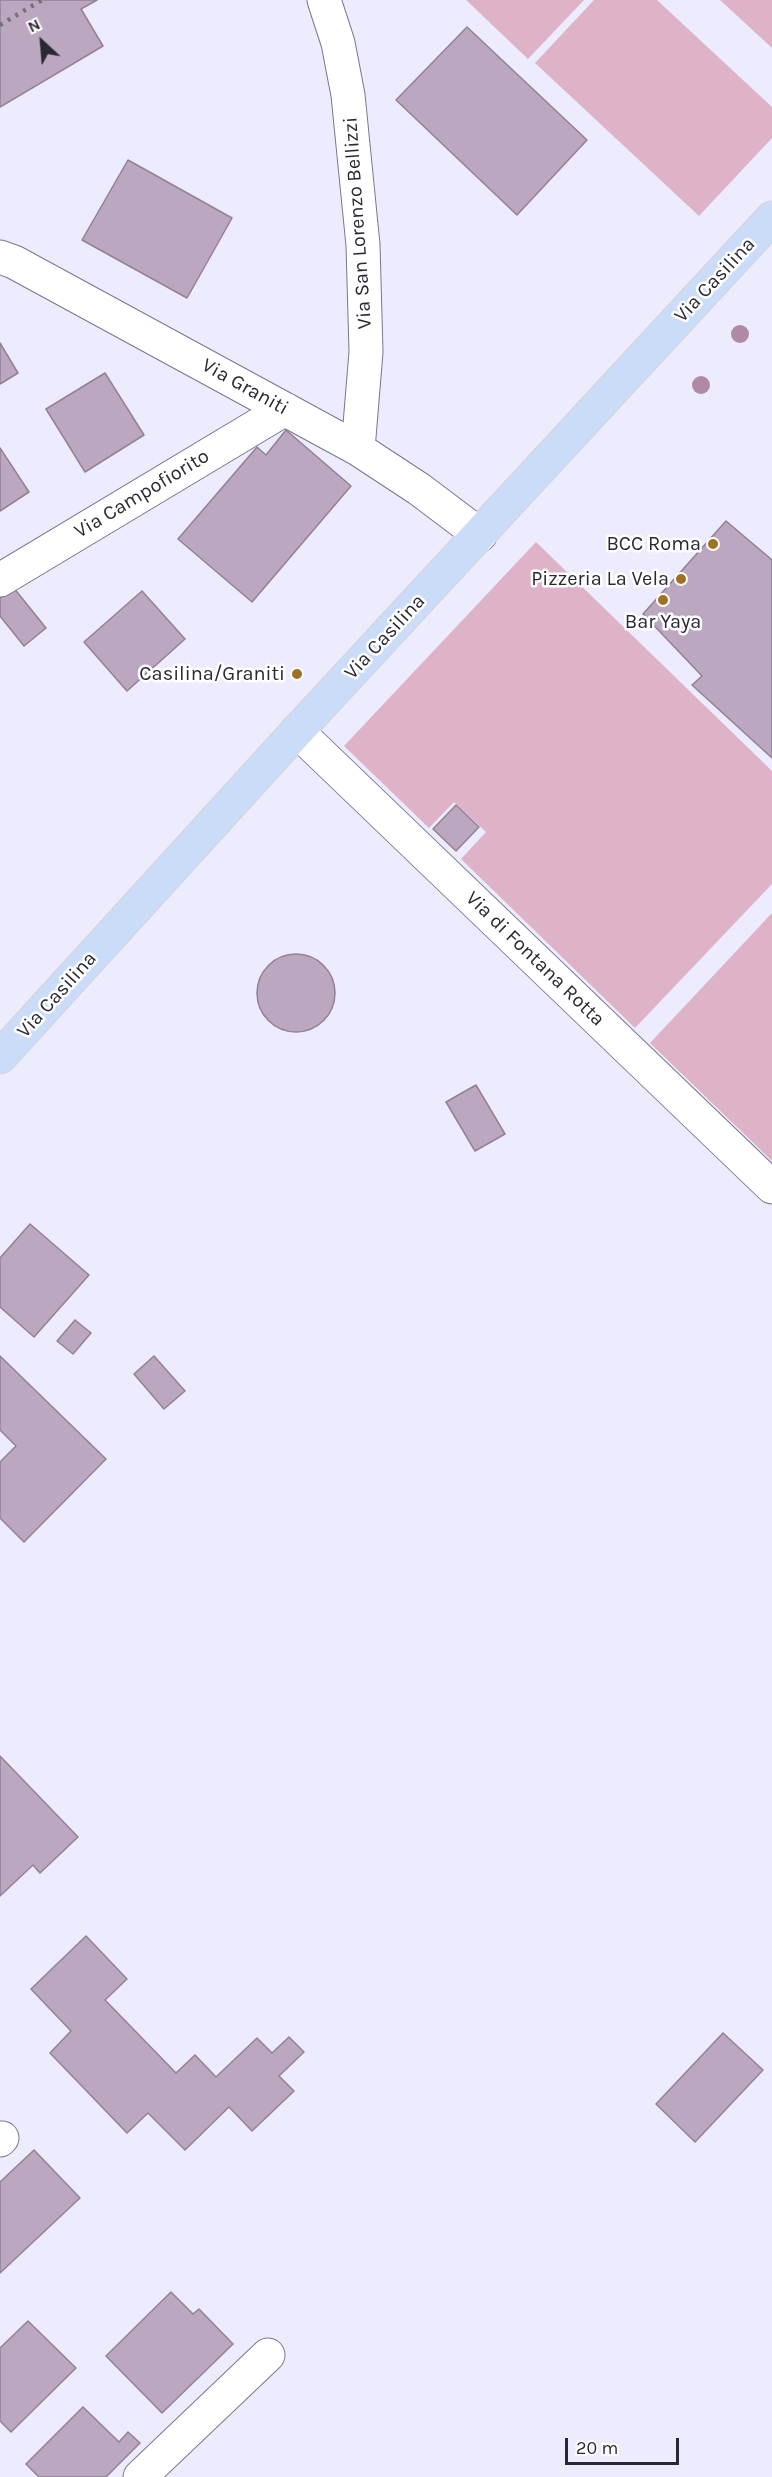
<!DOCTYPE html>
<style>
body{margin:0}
#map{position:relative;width:772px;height:2477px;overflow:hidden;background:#edecfe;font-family:Karla,sans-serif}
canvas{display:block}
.north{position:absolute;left:12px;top:12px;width:60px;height:60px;-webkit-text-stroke:4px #fff;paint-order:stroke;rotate:334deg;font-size:16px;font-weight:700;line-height:24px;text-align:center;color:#292833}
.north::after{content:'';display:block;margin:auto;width:21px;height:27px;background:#292833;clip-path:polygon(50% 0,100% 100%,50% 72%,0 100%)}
.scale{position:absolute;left:565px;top:2438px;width:114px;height:27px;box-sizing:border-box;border:3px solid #292833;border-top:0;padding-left:8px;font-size:18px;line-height:21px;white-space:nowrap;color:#292833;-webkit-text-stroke:4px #fff;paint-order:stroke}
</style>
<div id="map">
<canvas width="772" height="2477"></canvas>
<div class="north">N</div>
<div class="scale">20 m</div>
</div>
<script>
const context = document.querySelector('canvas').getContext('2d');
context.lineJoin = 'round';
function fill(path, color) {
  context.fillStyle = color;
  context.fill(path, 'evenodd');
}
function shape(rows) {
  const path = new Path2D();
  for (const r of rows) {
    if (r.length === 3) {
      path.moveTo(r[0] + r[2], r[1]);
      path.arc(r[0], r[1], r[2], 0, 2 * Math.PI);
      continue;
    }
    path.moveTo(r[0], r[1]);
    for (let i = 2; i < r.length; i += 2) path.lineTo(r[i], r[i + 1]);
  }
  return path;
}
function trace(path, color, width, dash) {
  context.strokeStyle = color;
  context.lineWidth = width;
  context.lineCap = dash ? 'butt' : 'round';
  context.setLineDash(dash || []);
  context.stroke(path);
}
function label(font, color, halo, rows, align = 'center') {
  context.font = font + ' Karla,sans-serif';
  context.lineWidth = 5;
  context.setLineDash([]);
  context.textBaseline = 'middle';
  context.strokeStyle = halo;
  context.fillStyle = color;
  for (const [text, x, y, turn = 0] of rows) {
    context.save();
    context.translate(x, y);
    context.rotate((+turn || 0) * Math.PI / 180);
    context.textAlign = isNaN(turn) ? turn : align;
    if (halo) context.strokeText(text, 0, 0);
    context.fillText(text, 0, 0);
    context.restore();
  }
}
fill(shape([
 [466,0,584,0,528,59],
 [594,0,657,0,772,107,772,138,699,216,535,63],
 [720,0,772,0,772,48],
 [536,542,772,771,772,884,635,1028,461,859,486,832,454,802,429,828,344,746],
 [772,913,772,1161,650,1043]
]), '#deb2c7');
const building = shape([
 [0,0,97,0,81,9,103,46,0,107,0,0],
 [467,27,587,140,517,215,396,100,467,27],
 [128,160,232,218,187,298,82,240,128,160],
 [0,343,18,373,0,384,0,343],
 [105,373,144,435,85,472,46,409,105,373],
 [286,430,351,486,252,602,178,539,257,447,266,455,286,430],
 [0,448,29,492,0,511,0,448],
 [726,521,772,560,772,758,692,685,702,676,643,614,726,521],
 [13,587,46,628,24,646,0,616,0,598,13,587],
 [142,591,185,639,127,691,84,642,142,591],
 [456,805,479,827,456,851,433,829,456,805],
 [296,993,39],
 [476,1085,505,1134,475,1151,446,1102,476,1085],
 [30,1224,89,1275,34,1337,0,1307,0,1258,30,1224],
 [75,1320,91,1333,73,1354,57,1341,75,1320],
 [0,1356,106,1459,24,1542,0,1518,0,1462,16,1446,0,1430,0,1356],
 [154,1356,185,1391,164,1409,134,1374,154,1356],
 [0,1756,78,1837,40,1873,33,1865,0,1896,0,1756],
 [86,1936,127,1979,105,2000,176,2073,195,2055,216,2077,257,2038,272,2053,289,2037,304,2052,279,2076,294,2091,252,2131,229,2107,185,2150,148,2113,127,2133,50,2053,71,2031,31,1989,86,1936],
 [723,2033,763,2070,695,2142,656,2104,723,2033],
 [34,2150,80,2198,0,2273,0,2182,34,2150],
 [171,2292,193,2314,199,2309,233,2344,162,2413,106,2356,171,2292],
 [28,2321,76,2368,11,2432,0,2421,0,2348,28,2321],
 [83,2407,119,2442,128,2432,140,2443,106,2477,39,2477,26,2464,83,2407]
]);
fill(building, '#bba7c0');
trace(building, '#938198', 1.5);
const minor = shape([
 [324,0,338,43,348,95,363,245,366,352,358,449],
 [0,257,14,262,358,449,419,489,480,535],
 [0,580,285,409],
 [297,731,772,1187],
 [0,2140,2,2138],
 [140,2477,268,2355]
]);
const major = shape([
 [0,1057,297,731,772,218]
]);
trace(minor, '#797691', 35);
trace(major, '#d4d4d6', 35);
trace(minor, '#fff', 33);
trace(major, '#cadcf7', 33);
trace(shape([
 [0,25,42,0]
]), '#72717f', 4.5, [3, 6]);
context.fillStyle = '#b189a7';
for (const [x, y] of [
 [740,334],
 [701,385]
]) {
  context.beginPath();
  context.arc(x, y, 9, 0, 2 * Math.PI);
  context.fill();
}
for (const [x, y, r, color] of [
 [713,544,6,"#9f7122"],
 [681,579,6,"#9f7122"],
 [663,600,6,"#9f7122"],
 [297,674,6,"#9f7122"]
]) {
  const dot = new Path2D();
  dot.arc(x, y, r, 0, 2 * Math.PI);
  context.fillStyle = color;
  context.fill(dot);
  trace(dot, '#fff', 2);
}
label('20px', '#292833', '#fff', [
 ["Via San Lorenzo Bellizzi",358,223,-94],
 ["Via Casilina",715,280,-47],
 ["Via Graniti",245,387,29],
 ["Via Campofiorito",142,494,-31],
 ["Via Casilina",385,637,-47],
 ["Via di Fontana Rotta",535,959,44],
 ["Via Casilina",57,995,-48]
]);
label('20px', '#292833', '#fff', [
 ["BCC Roma",701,544],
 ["Pizzeria La Vela",669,579],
 ["Bar Yaya",663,622,"center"],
 ["Casilina/Graniti",285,674]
], 'right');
</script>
